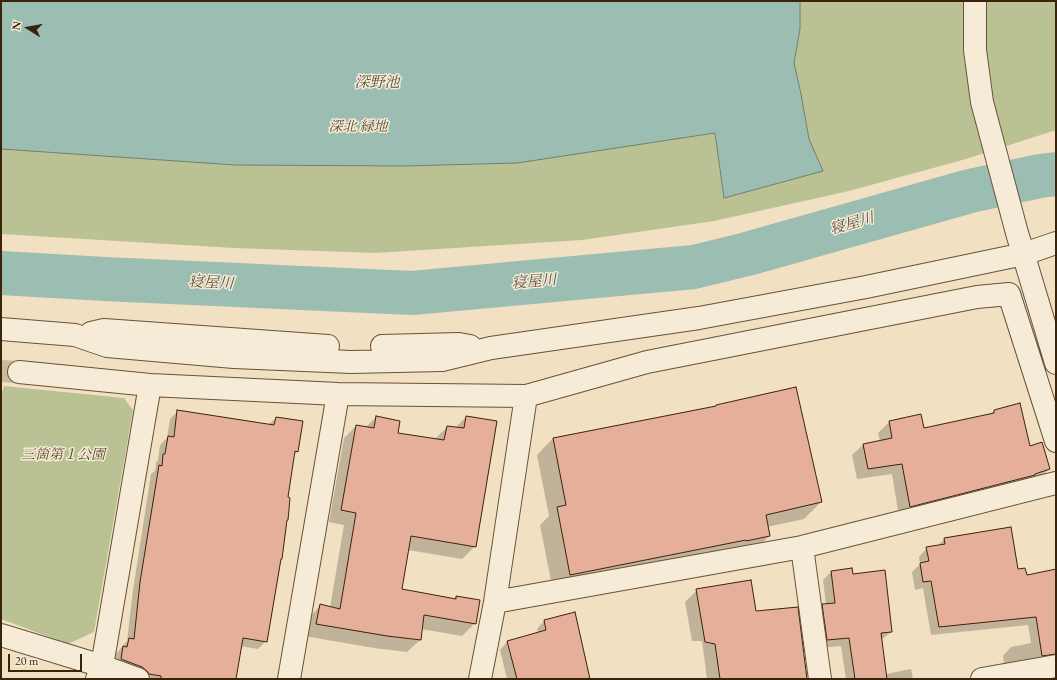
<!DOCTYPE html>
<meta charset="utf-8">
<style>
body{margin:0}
#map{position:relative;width:1057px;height:680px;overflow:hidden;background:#f1e0c1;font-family:"EB Garamond",serif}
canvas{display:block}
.frame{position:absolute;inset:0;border:2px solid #3a230b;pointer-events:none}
.north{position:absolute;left:8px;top:8px;width:40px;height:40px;-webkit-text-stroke:3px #f6ebd7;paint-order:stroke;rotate:281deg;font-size:11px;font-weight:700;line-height:16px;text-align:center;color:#3a230b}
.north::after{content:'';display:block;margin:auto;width:14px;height:18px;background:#3a230b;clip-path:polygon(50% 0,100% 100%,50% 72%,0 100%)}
.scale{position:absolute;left:8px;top:654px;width:74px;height:18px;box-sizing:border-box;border:2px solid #3a230b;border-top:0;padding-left:5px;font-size:12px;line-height:14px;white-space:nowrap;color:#3a230b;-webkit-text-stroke:3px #f6ebd7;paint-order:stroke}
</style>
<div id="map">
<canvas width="1057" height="680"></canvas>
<div class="frame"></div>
<div class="north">N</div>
<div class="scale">20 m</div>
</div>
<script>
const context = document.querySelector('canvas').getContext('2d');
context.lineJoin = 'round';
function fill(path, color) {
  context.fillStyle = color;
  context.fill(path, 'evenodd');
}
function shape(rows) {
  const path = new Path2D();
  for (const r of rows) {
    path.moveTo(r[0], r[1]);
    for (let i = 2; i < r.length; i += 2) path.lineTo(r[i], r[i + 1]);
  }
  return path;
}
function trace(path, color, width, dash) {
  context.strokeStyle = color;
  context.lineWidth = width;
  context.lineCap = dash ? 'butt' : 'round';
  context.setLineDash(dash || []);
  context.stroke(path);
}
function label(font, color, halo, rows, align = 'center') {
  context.font = font + ' "EB Garamond","Noto Serif JP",serif';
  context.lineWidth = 3;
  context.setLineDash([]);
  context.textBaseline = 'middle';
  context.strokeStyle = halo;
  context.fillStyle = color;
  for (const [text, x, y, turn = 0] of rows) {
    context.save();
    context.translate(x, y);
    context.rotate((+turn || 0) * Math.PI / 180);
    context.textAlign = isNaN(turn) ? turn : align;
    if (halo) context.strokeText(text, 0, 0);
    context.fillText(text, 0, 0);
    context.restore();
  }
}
fill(shape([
 [1,1,1056,1,1056,130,966,159,849,191,714,221,582,240,375,253,234,248,1,234],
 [4,386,124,398,133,410,94,632,68,644,1,619,1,395]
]), '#bac293');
const water = shape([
 [1,1,800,1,800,29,794,63,801,94,809,139,823,171,724,198,715,133,517,163,405,166,235,165,1,149,1,1]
]);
fill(water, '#9bbdb2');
trace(water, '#747f6f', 1);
fill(shape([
 [716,406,821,502,804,519,767,527,769,536,753,553,553,591,540,525,549,516,537,455,553,438,715,407],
 [178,411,268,425,276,418,297,451,294,455,287,498,286,521,266,641,258,649,240,646,235,679,140,679,113,667,115,655,127,641,133,590,151,474,155,471,156,463,158,460,160,445,167,438,170,419],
 [994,411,1049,469,1038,480,899,517,892,474,857,479,852,455,863,445,880,441,878,433,889,422,920,415,923,429,990,415],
 [376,417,397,433,434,440,447,427,455,428,466,417,475,546,462,559,408,550,401,590,454,599,456,597,475,623,462,636,421,629,420,640,407,652,374,648,304,636,308,618,321,605,330,608,344,525,329,522,344,438,356,426,366,427],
 [944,539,1017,570,1026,577,1056,570,1056,665,1005,669,1003,656,1011,647,1031,643,1028,625,931,635,923,588,915,590,912,572,920,564,919,557,927,548,937,547],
 [851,569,852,576,891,632,881,640,886,674,911,669,913,679,846,679,841,646,819,648,814,614,823,605,826,605,823,580,831,572],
 [697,590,755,612,806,679,707,679,702,641,692,641,685,602],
 [574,614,590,679,507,679,500,650,507,642,538,633,537,629,544,621]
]), '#0003');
trace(shape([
 [1,273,105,279,412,293,694,267,747,254,970,191,1040,176,1056,174]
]), '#9bbdb2', 44);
const building = shape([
 [796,387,822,502,766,515,770,536,746,541,746,540,570,575,557,507,566,505,553,438,716,406,716,405,796,387],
 [1020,403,1030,446,1042,442,1050,469,1035,474,1035,475,910,507,902,464,868,469,863,444,892,438,889,421,921,414,924,428,994,413,994,410,1020,403],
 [177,410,274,425,276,417,303,421,298,452,295,451,288,497,290,498,288,520,287,520,282,559,281,559,267,642,243,638,236,679,161,679,161,676,149,674,147,671,142,667,121,659,123,646,127,647,129,638,134,639,140,582,159,465,162,466,163,454,165,454,168,436,174,437,177,410],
 [376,416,400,421,398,433,444,440,447,426,464,428,466,416,497,421,476,547,411,536,402,589,456,599,456,596,480,600,476,624,424,615,421,640,387,636,316,624,320,604,340,609,356,513,341,510,356,425,374,428,376,416],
 [1011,527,1018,569,1025,568,1027,575,1056,569,1056,654,1042,656,1036,617,939,627,931,581,923,582,920,563,929,561,926,547,945,544,944,538,1011,527],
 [852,568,853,574,885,570,892,632,881,633,887,679,855,679,849,638,827,640,822,604,835,603,831,571,852,568],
 [751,580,756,611,798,607,807,679,720,679,715,644,705,642,696,589,751,580],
 [575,612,590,679,517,679,507,641,546,630,544,620,575,612]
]);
fill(building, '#e5af99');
trace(building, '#3a230b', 1);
trace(shape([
 [1,371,19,372]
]), '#ccba9d', 22, [22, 11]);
const minor = shape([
 [975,1,975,50,982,102,1017,233,1056,363],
 [1,329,75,335,107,346,234,357,351,362,442,360,491,348,699,318,866,287,1024,254,1056,243],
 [91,333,104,330,328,346],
 [382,346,459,344,470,346],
 [19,372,150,385,338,394,526,396,647,362,977,297,1009,294,1056,441],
 [802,547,820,679],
 [495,602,802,547,1056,483],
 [1,635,102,666,138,679],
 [97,679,102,666,150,385],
 [289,679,338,394],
 [480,679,495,602,526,396],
 [982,679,1056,666]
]);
trace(minor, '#685238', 24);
trace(minor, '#f6ebd7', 22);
label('italic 14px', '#5a4b2d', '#f6ebd7', [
 ["深北 緑地",358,127],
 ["三箇第１公園",63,455]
]);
label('italic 15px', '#57513d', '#f6ebd7', [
 ["深野池",377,83],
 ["寝屋川",852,224,-16],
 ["寝屋川",534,282,-5],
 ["寝屋川",211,283,3]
]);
</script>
